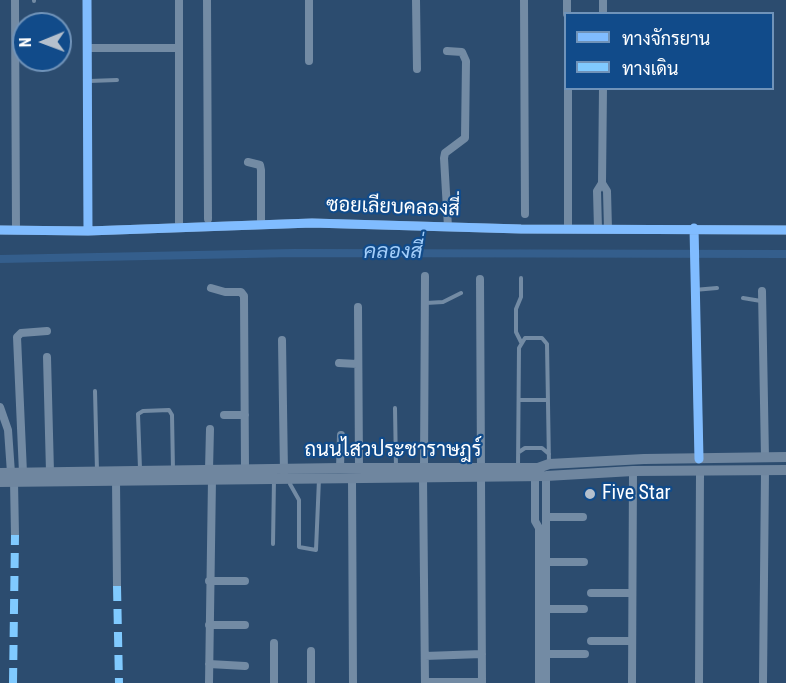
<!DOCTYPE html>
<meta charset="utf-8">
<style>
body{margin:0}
#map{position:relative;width:786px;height:683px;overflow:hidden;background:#2c4c6f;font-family:"Roboto Condensed",Sarabun,sans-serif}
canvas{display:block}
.legend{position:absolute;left:564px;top:12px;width:210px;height:78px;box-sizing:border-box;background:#114b8a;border:2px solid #7093b9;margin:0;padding:8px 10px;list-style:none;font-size:18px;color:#fff}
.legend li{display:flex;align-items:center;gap:12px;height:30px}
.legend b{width:30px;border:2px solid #7093b9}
.north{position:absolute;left:12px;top:12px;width:60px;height:60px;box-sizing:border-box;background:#114b8a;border:2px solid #7093b9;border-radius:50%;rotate:269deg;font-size:16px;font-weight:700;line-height:24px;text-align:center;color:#fff}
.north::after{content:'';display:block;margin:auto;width:21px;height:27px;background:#b5c0cd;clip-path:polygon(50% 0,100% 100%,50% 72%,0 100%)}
</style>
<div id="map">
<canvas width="786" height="683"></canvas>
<ul class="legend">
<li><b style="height:8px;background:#80bcff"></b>ทางจักรยาน</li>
<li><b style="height:8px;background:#80caff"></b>ทางเดิน</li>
</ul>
<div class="north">N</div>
</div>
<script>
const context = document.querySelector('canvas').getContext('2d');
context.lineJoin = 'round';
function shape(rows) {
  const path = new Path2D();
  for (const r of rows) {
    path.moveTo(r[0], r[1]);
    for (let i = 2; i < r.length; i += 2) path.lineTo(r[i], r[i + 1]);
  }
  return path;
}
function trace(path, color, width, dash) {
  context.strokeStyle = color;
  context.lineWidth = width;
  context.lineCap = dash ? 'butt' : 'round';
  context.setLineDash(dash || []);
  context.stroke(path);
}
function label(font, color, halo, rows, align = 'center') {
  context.font = font + ' "Roboto Condensed",Sarabun,sans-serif';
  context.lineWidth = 4.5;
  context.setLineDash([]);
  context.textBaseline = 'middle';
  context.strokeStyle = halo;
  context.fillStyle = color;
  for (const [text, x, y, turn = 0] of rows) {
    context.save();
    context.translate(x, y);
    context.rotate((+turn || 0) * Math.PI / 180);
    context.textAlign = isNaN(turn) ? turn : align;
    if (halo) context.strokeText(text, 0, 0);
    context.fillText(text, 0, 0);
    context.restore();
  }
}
trace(shape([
 [0,259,294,253,786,254]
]), '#345e8c', 8);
trace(shape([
 [34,1,34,0],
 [89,81,117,80],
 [694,290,717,288],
 [743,298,761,301],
 [426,303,443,302,461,293],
 [521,342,516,332,516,309,521,297,521,278],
 [95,391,97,471],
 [520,400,548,400],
 [395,408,396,468],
 [519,452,525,448,542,448,549,454],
 [518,467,519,348,525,338,542,338,547,344,549,463],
 [140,469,138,414,143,411,169,410,172,415,173,470],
 [291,479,290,484,299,500,299,547,316,550,319,479],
 [273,544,274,479]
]), '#738ba4', 4);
trace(shape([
 [15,0,16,230],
 [87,0,88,231],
 [179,0,179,228],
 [207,0,208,219],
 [416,0,417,69],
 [524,0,525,214],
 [567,0,567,14],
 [603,14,603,0],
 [88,48,179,48],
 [447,51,462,52,466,61,465,138,445,153,444,158,448,227],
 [309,61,309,0],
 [568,88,568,229],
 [248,162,260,165,261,170,261,225],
 [602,183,603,88],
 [694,228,699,459],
 [598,229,597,191,602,183,607,191,608,229],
 [480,279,481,469],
 [211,288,225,292,241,292,244,296,245,469],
 [762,291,765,458],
 [358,307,359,468],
 [282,340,284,473],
 [47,357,50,472],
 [339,363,357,364],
 [0,407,8,430,11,473],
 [224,415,245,415],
 [340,468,341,435],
 [424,468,425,276],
 [209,470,210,429],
 [23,473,17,337,21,333,47,331],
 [535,476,535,521,539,528,539,683],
 [423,477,425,683],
 [481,477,482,683],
 [352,478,353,683],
 [116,480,117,586],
 [14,481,15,535],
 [546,517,583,517],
 [546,562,584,562],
 [209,581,245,581],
 [591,593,632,593],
 [543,609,584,609],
 [209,625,245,625],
 [591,641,632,641],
 [543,654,585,654],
 [425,656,482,654],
 [209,664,245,666],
 [425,682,482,682],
 [209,683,212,479],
 [274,683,274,643],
 [311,683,311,651],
 [546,683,546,476],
 [632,683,633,471],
 [699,683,700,472],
 [763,683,765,471]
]), '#738ba4', 8);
trace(shape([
 [0,230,88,231,312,223,521,229,786,230]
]), '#738ba4', 9);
trace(shape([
 [0,473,340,468,538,468,549,464,644,459,786,457],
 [0,482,546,476,633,471,786,470]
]), '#6f869f', 10);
trace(shape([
 [117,586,119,683],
 [13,683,15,535]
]), '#80caff', 8, [15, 8]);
trace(shape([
 [87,0,88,231],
 [694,228,699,459],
 [0,230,88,231,312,223,521,229,786,230]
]), '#80bcff', 9);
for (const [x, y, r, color] of [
 [590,494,6,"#b5c0cd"]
]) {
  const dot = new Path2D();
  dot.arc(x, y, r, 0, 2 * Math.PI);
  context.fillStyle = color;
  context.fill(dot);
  trace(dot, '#114b8a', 2);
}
label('20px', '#fff', '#114b8a', [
 ["ซอยเลียบคลองสี่",393,208,2],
 ["ถนนไสวประชาราษฎร์",393,451]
]);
label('20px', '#fff', '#114b8a', [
 ["Five Star",602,494]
], 'left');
label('italic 21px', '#a2cdf9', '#114b8a', [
 ["คลองสี่",393,253]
]);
</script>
